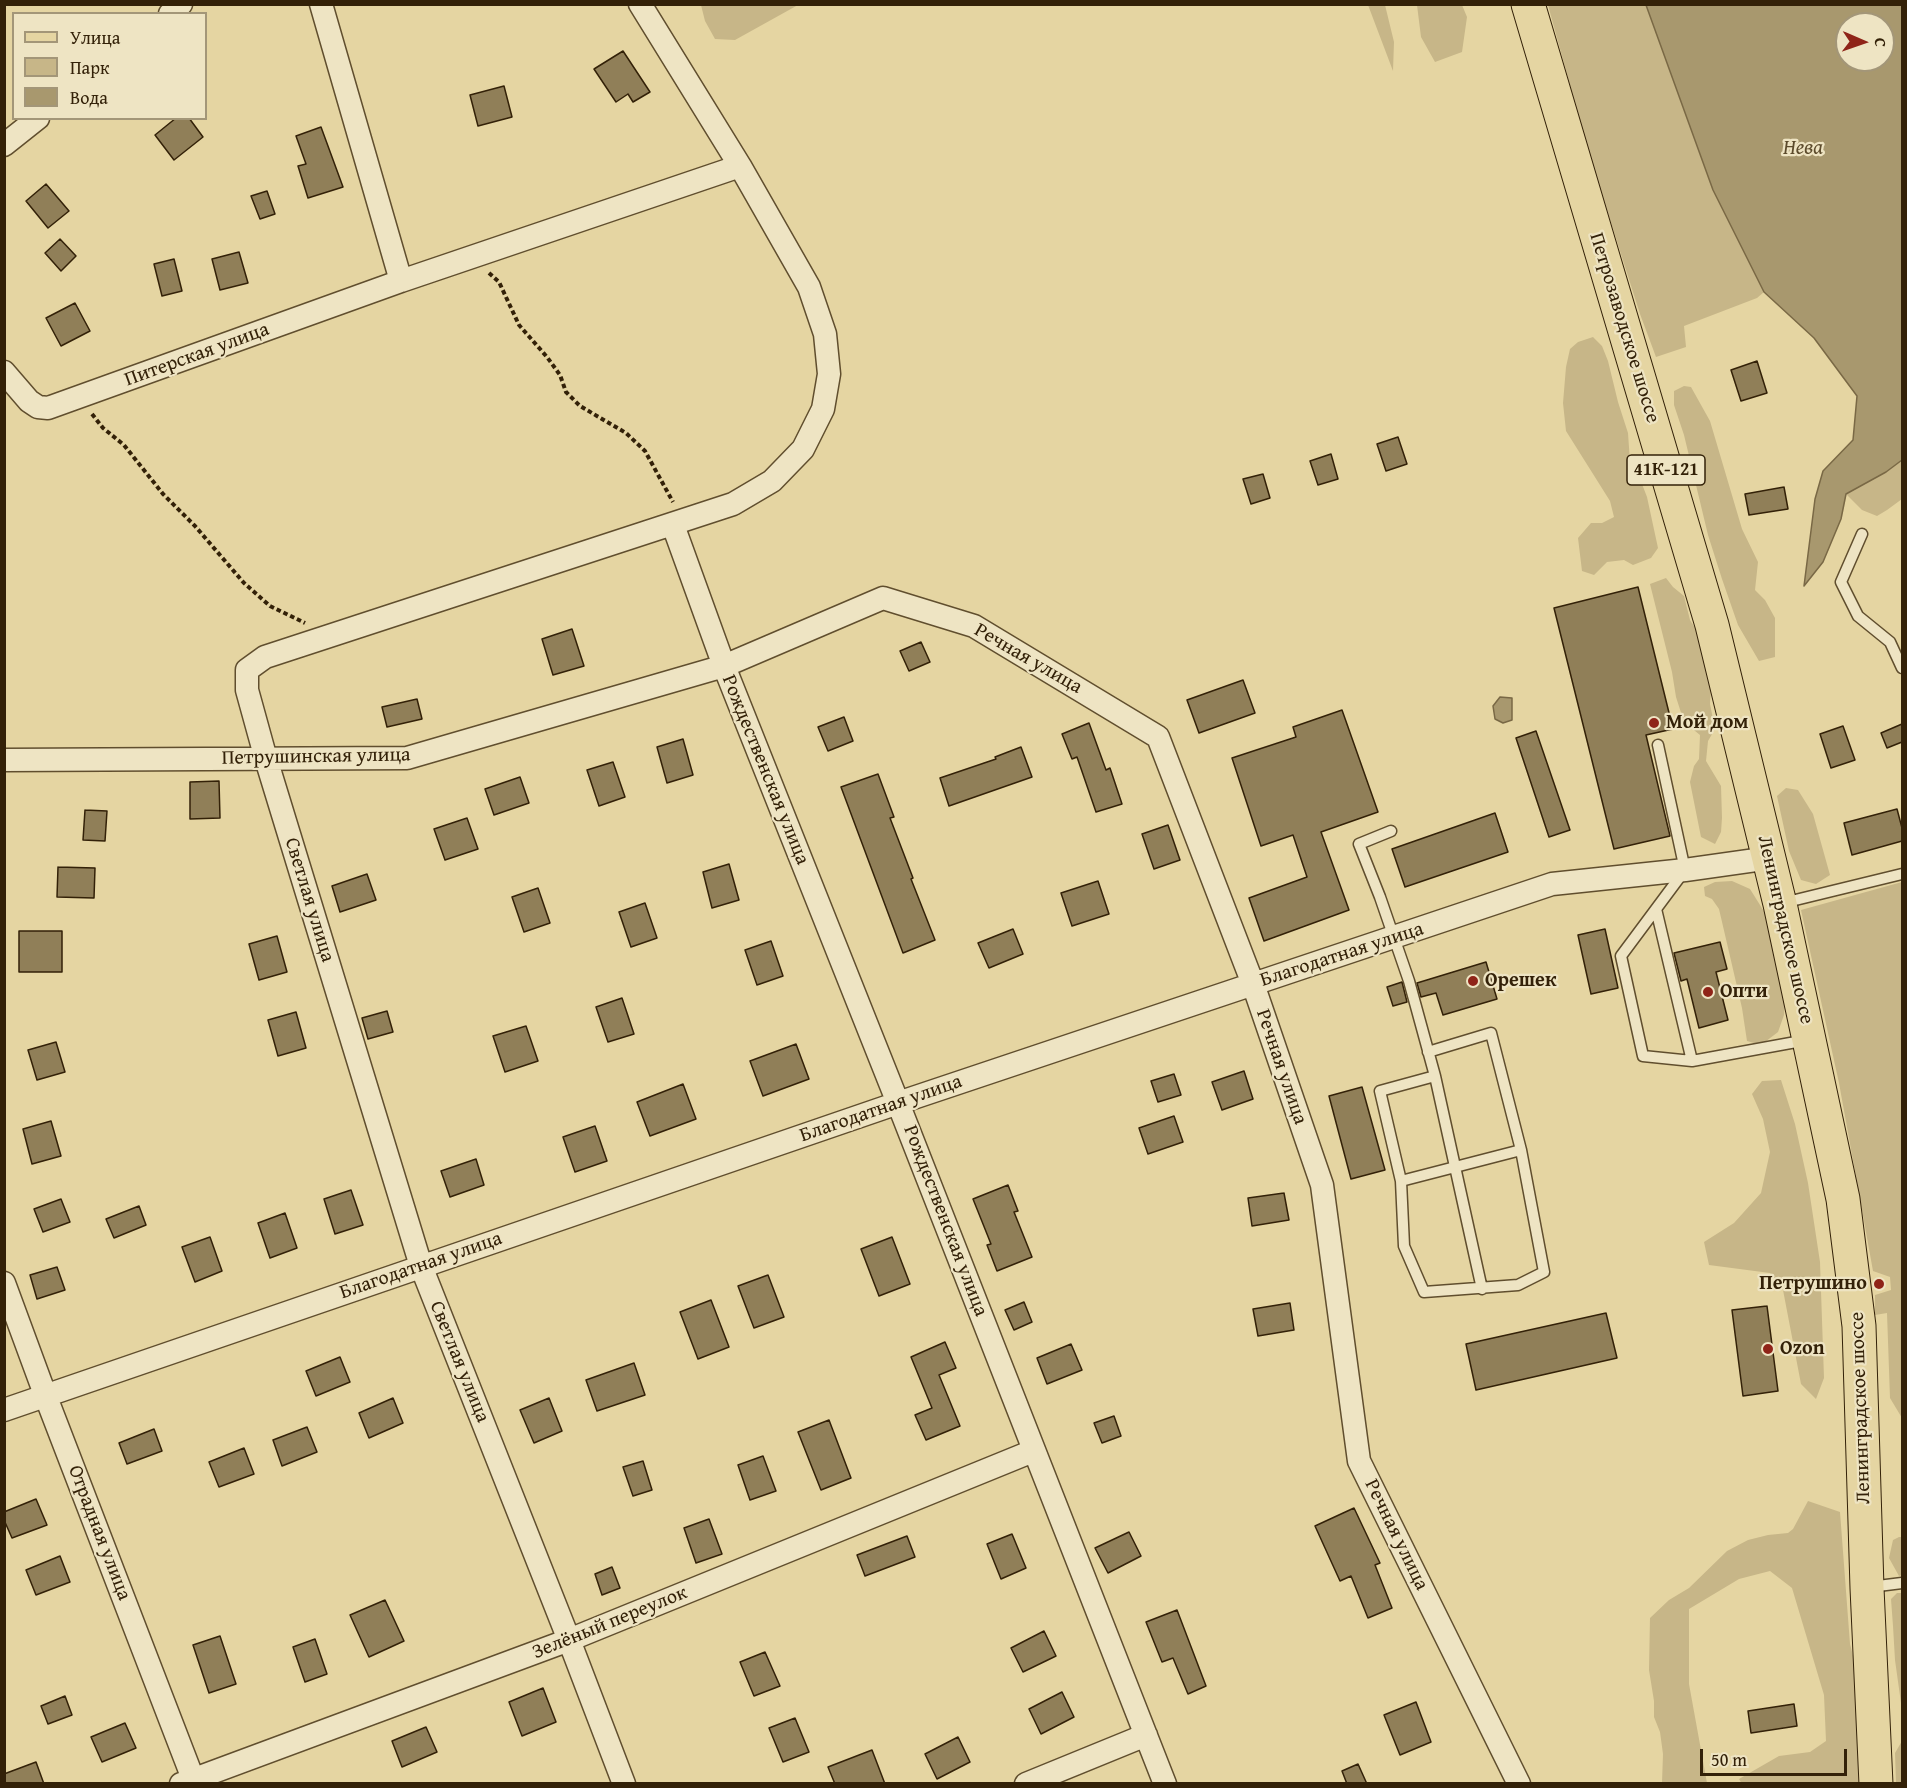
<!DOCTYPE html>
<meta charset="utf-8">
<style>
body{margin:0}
#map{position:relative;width:1907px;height:1788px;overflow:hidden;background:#e5d5a2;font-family:"Gentium Book Plus",serif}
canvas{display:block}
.frame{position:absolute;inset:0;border:6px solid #332108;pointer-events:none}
.legend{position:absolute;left:12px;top:12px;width:195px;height:108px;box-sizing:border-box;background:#eee4c3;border:2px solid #a39678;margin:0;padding:8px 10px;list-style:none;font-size:18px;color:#332108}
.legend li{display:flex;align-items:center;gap:12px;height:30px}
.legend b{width:30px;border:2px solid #a39678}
.north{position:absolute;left:1835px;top:12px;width:60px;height:60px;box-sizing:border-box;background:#eee4c3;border:2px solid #a39678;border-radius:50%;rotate:92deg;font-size:16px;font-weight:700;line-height:24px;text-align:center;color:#332108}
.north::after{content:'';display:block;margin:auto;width:21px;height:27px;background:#8f2418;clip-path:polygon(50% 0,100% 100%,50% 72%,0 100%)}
.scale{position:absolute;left:1700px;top:1749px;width:147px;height:27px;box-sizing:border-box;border:3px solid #332108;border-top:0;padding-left:8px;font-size:18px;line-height:21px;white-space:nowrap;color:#332108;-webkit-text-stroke:4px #eee4c3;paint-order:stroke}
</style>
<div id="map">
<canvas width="1907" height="1788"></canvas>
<div class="frame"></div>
<ul class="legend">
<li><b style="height:8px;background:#e5d5a2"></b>Улица</li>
<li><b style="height:16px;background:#c7b688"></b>Парк</li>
<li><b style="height:16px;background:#a8986e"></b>Вода</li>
</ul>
<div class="north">С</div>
<div class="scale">50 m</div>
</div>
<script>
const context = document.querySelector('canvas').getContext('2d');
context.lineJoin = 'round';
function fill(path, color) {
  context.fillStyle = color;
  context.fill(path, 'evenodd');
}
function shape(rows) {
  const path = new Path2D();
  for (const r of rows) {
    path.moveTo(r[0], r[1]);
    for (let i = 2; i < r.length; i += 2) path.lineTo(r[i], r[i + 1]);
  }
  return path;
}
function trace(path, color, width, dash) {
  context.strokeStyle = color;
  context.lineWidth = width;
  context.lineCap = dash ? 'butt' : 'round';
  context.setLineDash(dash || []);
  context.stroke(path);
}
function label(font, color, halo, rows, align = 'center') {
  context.font = font + ' "Gentium Book Plus",serif';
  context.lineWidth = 4.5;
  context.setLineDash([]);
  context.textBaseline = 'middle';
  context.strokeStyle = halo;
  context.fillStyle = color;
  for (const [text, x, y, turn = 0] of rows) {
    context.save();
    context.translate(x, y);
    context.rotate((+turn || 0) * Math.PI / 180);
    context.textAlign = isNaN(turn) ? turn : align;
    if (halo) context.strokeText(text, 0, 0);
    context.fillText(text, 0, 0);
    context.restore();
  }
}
fill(shape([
 [701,5,701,4,798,5,735,40,715,39,705,21],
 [1368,5,1385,5,1394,42,1393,71],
 [1417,5,1462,5,1467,17,1462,52,1435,62,1421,37],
 [1548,5,1646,5,1713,190,1764,292,1757,298,1684,326,1686,347,1656,357,1640,314,1587,147],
 [1593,337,1602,346,1608,361,1618,402,1628,433,1630,462,1642,484,1647,497,1658,548,1651,558,1633,565,1624,560,1607,562,1594,575,1582,571,1578,538,1591,523,1602,523,1614,517,1610,501,1566,431,1563,403,1566,367,1570,349,1578,342],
 [1684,386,1691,387,1710,421,1742,529,1758,562,1755,590,1765,600,1775,618,1775,657,1759,661,1738,625,1722,579,1708,535,1684,435,1674,405,1674,391],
 [1902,460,1902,499,1887,510,1877,516,1862,510,1846,494,1886,472],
 [1666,578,1673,587,1684,596,1690,620,1697,631,1712,674,1710,704,1715,729,1708,741,1706,761,1721,786,1722,818,1721,832,1715,844,1701,837,1690,782,1694,766,1699,759,1700,735,1684,722,1676,697,1672,672,1650,584],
 [1786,788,1798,790,1813,814,1830,875,1816,884,1801,880,1789,851,1777,796],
 [1732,881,1750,889,1775,929,1785,996,1784,1015,1778,1032,1761,1045,1747,1041,1742,1008,1719,909,1712,899,1705,896,1704,887,1715,882],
 [1902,882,1902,1418,1890,1398,1887,1313,1875,1315,1875,1295,1891,1290,1890,1277,1873,1271,1839,1083,1801,910],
 [1781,1080,1795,1124,1808,1183,1820,1262,1824,1378,1816,1399,1801,1384,1783,1290,1770,1273,1709,1265,1704,1242,1734,1223,1761,1193,1770,1152,1763,1119,1752,1094,1762,1081],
 [1808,1501,1840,1512,1850,1644,1860,1684,1869,1783,1742,1784,1739,1779,1779,1756,1810,1752,1826,1741,1824,1695,1792,1588,1770,1571,1739,1579,1689,1609,1689,1684,1707,1783,1662,1783,1663,1754,1660,1732,1654,1717,1654,1701,1649,1670,1650,1618,1669,1600,1689,1588,1727,1551,1748,1540,1768,1535,1788,1533,1793,1529],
 [1899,1537,1902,1537,1902,1575,1899,1576,1889,1558,1893,1540],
 [1897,1593,1902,1593,1902,1703,1901,1703,1895,1660,1893,1626,1891,1599],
 [1902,1741,1902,1783,1896,1783,1895,1753]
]), '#c7b688');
const water = shape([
 [1646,5,1902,5,1902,460,1886,472,1846,494,1841,519,1823,562,1804,586,1815,499,1823,471,1853,440,1857,396,1814,338,1764,292,1713,190,1646,5],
 [1847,24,1883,24,1883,60,1847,60,1847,24],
 [1500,697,1512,698,1512,720,1503,723,1495,719,1493,706,1500,697]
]);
fill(water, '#a8986e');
trace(water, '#796845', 1.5);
const building = shape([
 [623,51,650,92,633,102,628,94,616,102,594,69,623,51],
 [504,86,512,117,478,126,470,95,504,86],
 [176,118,189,118,203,137,174,160,155,135,176,118],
 [321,127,343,187,308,198,298,166,306,164,296,136,321,127],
 [46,184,69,211,48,228,26,201,46,184],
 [267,191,275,214,260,219,251,196,267,191],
 [60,239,76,256,61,271,45,253,60,239],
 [239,252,248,283,220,290,212,259,239,252],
 [174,259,182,291,162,296,154,264,174,259],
 [75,303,90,331,61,346,46,318,75,303],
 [1757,361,1767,393,1741,401,1731,370,1757,361],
 [1398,437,1407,464,1386,471,1377,444,1398,437],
 [1331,454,1338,479,1318,485,1310,461,1331,454],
 [1263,474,1270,498,1251,504,1243,479,1263,474],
 [1784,487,1788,509,1749,515,1745,494,1784,487],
 [1638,587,1673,729,1646,735,1670,836,1614,849,1554,608,1638,587],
 [572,629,584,666,553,675,542,639,572,629],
 [921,642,930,662,909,671,900,651,921,642],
 [1243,680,1255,713,1199,733,1187,700,1243,680],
 [417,699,422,719,387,727,382,707,417,699],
 [1342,710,1378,812,1321,832,1349,910,1264,941,1249,898,1307,877,1293,835,1261,846,1232,758,1296,737,1293,727,1342,710],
 [844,717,853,741,828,751,818,727,844,717],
 [1089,723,1106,770,1110,768,1122,804,1096,812,1077,757,1072,759,1062,734,1089,723],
 [1902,724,1902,742,1887,748,1881,733,1902,724],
 [1843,726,1855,760,1831,768,1820,734,1843,726],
 [1536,731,1570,830,1549,837,1516,738,1536,731],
 [683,739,693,775,667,783,657,747,683,739],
 [1021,747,1032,777,949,806,940,778,996,759,995,757,1021,747],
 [613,762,625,797,599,806,587,770,613,762],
 [878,774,894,817,890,818,913,878,911,879,935,940,903,953,841,787,878,774],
 [520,777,529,803,494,815,485,789,520,777],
 [219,781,220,818,190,819,190,782,219,781],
 [1897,809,1902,828,1902,841,1852,855,1844,823,1897,809],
 [85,810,107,811,105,841,83,840,85,810],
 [1495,813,1508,852,1405,887,1392,849,1495,813],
 [467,818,478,849,445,860,434,829,467,818],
 [1168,825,1180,860,1154,869,1142,834,1168,825],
 [729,864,739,900,712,908,703,872,729,864],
 [58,867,95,868,94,898,57,897,58,867],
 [367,874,376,900,340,912,332,886,367,874],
 [1098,881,1109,914,1072,926,1061,893,1098,881],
 [538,888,550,923,524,932,512,897,538,888],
 [645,903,657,938,631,947,619,912,645,903],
 [1013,929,1023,954,989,968,978,943,1013,929],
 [1605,929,1618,988,1591,994,1578,935,1605,929],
 [19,931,62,931,62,972,19,972,19,931],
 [277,936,287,972,259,980,249,944,277,936],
 [771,941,783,976,757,985,745,950,771,941],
 [1720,942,1727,969,1716,972,1728,1020,1699,1028,1687,979,1681,981,1674,953,1720,942],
 [1486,962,1497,999,1443,1015,1436,993,1421,997,1417,983,1486,962],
 [1402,982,1407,1002,1393,1006,1387,987,1402,982],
 [622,998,634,1034,608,1042,596,1007,622,998],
 [387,1011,393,1032,368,1039,362,1018,387,1011],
 [296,1012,306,1048,278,1056,268,1020,296,1012],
 [526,1026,538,1061,505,1072,493,1036,526,1026],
 [56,1042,65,1072,37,1080,28,1050,56,1042],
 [796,1044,809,1079,763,1096,750,1061,796,1044],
 [1244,1071,1253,1099,1222,1110,1212,1082,1244,1071],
 [1174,1074,1181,1095,1158,1102,1151,1081,1174,1074],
 [683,1084,696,1119,650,1136,637,1102,683,1084],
 [1362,1087,1385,1170,1351,1179,1329,1096,1362,1087],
 [1174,1116,1183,1142,1148,1154,1139,1128,1174,1116],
 [51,1121,61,1156,32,1164,23,1129,51,1121],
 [595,1126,607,1161,575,1172,563,1137,595,1126],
 [476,1159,484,1185,450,1197,441,1171,476,1159],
 [1008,1185,1018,1211,1014,1212,1032,1257,997,1271,987,1245,991,1244,973,1199,1008,1185],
 [351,1190,363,1225,335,1234,324,1199,351,1190],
 [1284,1193,1289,1220,1252,1226,1248,1198,1284,1193],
 [61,1199,70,1222,43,1232,34,1209,61,1199],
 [139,1206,146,1225,114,1238,106,1219,139,1206],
 [285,1213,297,1248,270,1258,258,1223,285,1213],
 [210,1237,222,1271,195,1282,182,1247,210,1237],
 [892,1237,910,1284,879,1296,861,1249,892,1237],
 [57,1267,65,1290,37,1299,30,1275,57,1267],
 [768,1275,784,1317,754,1328,738,1286,768,1275],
 [711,1300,729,1347,698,1359,680,1312,711,1300],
 [1024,1302,1032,1322,1014,1330,1005,1310,1024,1302],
 [1290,1303,1294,1330,1258,1336,1253,1309,1290,1303],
 [1767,1306,1778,1391,1743,1396,1732,1310,1767,1306],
 [1606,1313,1617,1358,1476,1390,1466,1344,1606,1313],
 [945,1342,956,1368,939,1375,960,1426,926,1440,915,1415,932,1408,911,1357,945,1342],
 [1071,1344,1082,1370,1047,1384,1037,1358,1071,1344],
 [340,1357,350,1382,316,1396,306,1371,340,1357],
 [634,1363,645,1395,597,1411,586,1380,634,1363],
 [393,1398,403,1423,369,1438,359,1413,393,1398],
 [549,1398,562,1431,534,1443,520,1410,549,1398],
 [1114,1416,1121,1436,1102,1443,1094,1423,1114,1416],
 [829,1420,851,1478,821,1490,798,1432,829,1420],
 [307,1427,317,1452,282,1466,273,1440,307,1427],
 [154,1429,162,1451,127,1464,119,1443,154,1429],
 [244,1448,254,1474,219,1487,209,1462,244,1448],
 [763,1456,776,1491,750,1500,738,1465,763,1456],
 [643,1461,652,1490,633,1496,623,1467,643,1461],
 [36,1499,47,1525,12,1538,4,1520,4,1512,36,1499],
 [1354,1508,1380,1563,1375,1565,1392,1608,1368,1618,1351,1576,1340,1581,1315,1526,1354,1508],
 [709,1519,722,1554,696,1563,684,1528,709,1519],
 [1129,1532,1141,1556,1108,1573,1095,1548,1129,1532],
 [1012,1534,1026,1568,1001,1579,987,1544,1012,1534],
 [907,1536,915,1557,865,1576,857,1555,907,1536],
 [60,1556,70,1582,36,1595,26,1570,60,1556],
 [612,1567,620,1588,602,1595,595,1574,612,1567],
 [385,1600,404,1641,369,1657,350,1615,385,1600],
 [1177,1610,1206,1686,1188,1694,1173,1658,1162,1662,1146,1622,1177,1610],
 [1044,1631,1056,1656,1023,1672,1011,1648,1044,1631],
 [220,1636,236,1684,209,1693,193,1645,220,1636],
 [315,1639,327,1674,305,1682,293,1647,315,1639],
 [765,1652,780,1686,754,1696,740,1662,765,1652],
 [543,1688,556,1722,522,1736,509,1702,543,1688],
 [1062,1692,1074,1717,1041,1734,1029,1709,1062,1692],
 [65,1696,72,1715,48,1724,41,1706,65,1696],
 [1416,1702,1431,1742,1400,1755,1384,1715,1416,1702],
 [1794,1704,1797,1726,1751,1733,1748,1711,1794,1704],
 [795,1718,809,1752,783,1762,769,1728,795,1718],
 [125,1723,136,1748,102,1762,91,1737,125,1723],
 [426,1727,437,1752,402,1767,392,1741,426,1727],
 [958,1737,970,1762,937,1779,925,1754,958,1737],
 [872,1750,885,1784,835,1784,828,1767,872,1750],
 [36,1762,44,1784,4,1784,4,1774,36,1762],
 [1358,1764,1367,1784,1347,1784,1342,1771,1358,1764]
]);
fill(building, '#907f58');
trace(building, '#332108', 1.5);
const service = shape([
 [1862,534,1841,582,1858,616,1890,642,1902,668],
 [1658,745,1685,870,1621,956,1643,1056,1692,1061],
 [1391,831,1359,844,1380,897,1409,981,1435,1076,1482,1289],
 [1783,903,1902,874],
 [1656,909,1692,1061,1807,1040],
 [1428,1052,1491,1033,1521,1150,1544,1272,1518,1285,1424,1292,1404,1246,1401,1181,1380,1091,1435,1076],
 [1401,1181,1521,1150],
 [1870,1587,1902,1583]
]);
const minor = shape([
 [321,4,401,281,740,166],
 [170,14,181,4],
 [4,145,38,118],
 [4,372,29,401,38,407,48,408,401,281],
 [673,525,724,666,898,1103,1165,1784],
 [4,760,407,758,724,666,883,598,974,626,1158,737,1253,984,1322,1185,1359,1461,1519,1784],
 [4,1283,46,1397,195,1784],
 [4,1410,898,1103,1552,884,1685,870,1770,858],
 [181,1784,569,1640,1033,1451],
 [624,1784,569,1640,421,1266,266,759,247,690,247,670,265,657,733,504,772,481,803,449,823,409,829,374,825,334,809,287,740,166,640,4],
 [1026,1784,1146,1735]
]);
const primary = shape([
 [1528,4,1712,625,1780,904,1843,1199,1859,1326,1867,1588,1876,1784]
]);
trace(service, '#604e2e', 13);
trace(minor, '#604e2e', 25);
trace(primary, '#332108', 35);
trace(shape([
 [489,273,499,282,519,325,547,357,560,375,566,392,580,406,626,433,645,451,673,502],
 [92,414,103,428,124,445,163,494,195,526,244,583,270,606,305,623]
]), '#332108', 4, [4.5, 3]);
trace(service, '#eee4c3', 10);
trace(minor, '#eee4c3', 22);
trace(primary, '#e5d5a2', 33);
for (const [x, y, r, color] of [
 [1654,723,6,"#8f2418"],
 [1473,981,6,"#8f2418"],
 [1708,992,6,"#8f2418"],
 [1879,1284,6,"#8f2418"],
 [1768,1349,6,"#8f2418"]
]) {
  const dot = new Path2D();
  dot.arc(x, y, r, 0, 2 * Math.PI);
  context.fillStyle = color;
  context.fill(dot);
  trace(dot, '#eee4c3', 2);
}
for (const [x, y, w] of [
 [1666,470,78]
]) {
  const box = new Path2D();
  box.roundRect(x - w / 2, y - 15, w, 30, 4.5);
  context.fillStyle = '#eee4c3';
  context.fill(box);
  trace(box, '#332108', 1.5);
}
label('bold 18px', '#332108', null, [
 ["41К-121",1666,470]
]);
label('20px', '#332108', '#eee4c3', [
 ["Петрозаводское шоссе",1624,328,73],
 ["Питерская улица",197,355,-20],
 ["Речная улица",1028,659,30],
 ["Петрушинская улица",316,757,-1],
 ["Рождественская улица",765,770,68],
 ["Светлая улица",309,900,73],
 ["Ленинградское шоссе",1785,930,77],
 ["Благодатная улица",1342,955,-18],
 ["Речная улица",1281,1067,71],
 ["Благодатная улица",881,1109,-19],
 ["Рождественская улица",945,1221,69],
 ["Благодатная улица",421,1266,-19],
 ["Светлая улица",459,1362,68],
 ["Ленинградское шоссе",1861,1408,-92],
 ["Отрадная улица",99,1533,69],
 ["Речная улица",1396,1535,64],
 ["Зелёный переулок",610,1623,-22]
]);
label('bold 20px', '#332108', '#eee4c3', [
 ["Мой дом",1666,723],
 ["Орешек",1485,981],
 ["Опти",1720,992],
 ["Петрушино",1867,1284,"right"],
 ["Ozon",1780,1349]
], 'left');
label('italic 21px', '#5c4b2c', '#eee4c3', [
 ["Нева",1803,149]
]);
</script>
